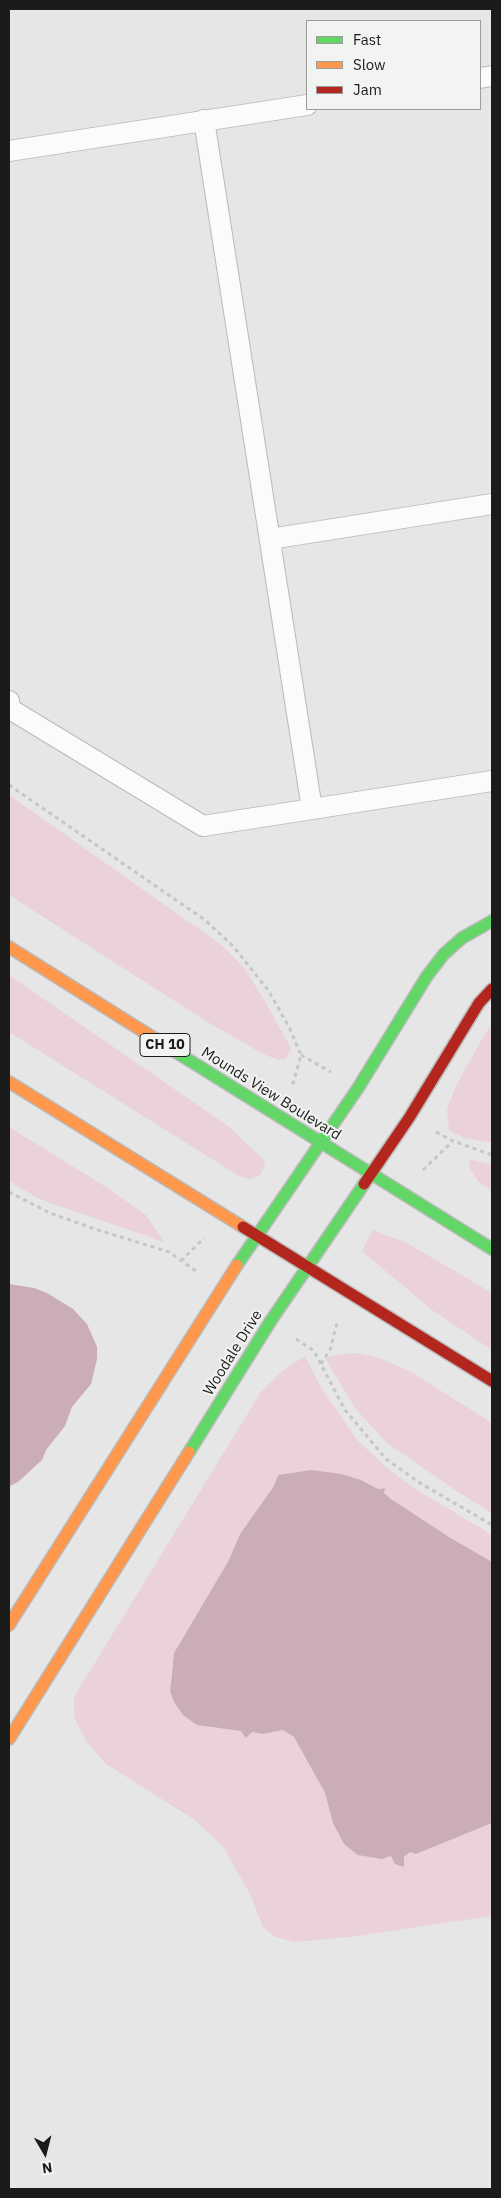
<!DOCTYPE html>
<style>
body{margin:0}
#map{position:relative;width:501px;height:2198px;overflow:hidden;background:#e5e6e5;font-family:"IBM Plex Sans",sans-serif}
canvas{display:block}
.frame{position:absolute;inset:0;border:10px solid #1a1b1a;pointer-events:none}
.legend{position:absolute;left:306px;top:20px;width:175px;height:90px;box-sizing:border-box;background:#f2f4f1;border:1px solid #9c9d9b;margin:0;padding:6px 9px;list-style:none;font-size:15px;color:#1a1b1a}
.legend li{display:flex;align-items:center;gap:10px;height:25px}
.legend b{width:25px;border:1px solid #9c9d9b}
.north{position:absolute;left:20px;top:2128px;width:50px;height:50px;-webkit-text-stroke:4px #f2f4f1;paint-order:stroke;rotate:172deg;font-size:14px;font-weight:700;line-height:20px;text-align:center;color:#1a1b1a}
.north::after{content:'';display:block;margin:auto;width:18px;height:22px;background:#1a1b1a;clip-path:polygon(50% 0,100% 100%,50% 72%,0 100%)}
</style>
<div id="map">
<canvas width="501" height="2198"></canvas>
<div class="frame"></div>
<ul class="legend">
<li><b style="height:6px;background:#63d668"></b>Fast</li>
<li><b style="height:6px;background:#ff974d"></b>Slow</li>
<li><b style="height:6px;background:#b3261e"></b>Jam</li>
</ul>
<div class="north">N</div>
</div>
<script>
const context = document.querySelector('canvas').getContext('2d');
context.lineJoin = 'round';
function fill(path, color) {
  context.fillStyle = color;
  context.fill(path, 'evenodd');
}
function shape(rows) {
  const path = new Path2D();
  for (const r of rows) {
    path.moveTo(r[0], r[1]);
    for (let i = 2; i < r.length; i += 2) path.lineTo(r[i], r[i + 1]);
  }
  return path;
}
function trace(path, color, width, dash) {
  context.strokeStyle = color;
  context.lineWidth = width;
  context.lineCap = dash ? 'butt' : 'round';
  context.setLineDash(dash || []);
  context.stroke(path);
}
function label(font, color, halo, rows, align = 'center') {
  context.font = font + ' "IBM Plex Sans",sans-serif';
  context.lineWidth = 4;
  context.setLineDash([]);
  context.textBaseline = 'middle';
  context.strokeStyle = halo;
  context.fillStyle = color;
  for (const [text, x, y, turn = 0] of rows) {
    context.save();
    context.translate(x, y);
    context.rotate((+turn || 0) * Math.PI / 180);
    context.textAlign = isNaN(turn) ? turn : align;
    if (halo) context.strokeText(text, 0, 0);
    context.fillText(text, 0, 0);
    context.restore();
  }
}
fill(shape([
 [9,795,223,946,245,969,263,998,291,1048,286,1059,278,1060,261,1053,206,1021,9,895],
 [9,975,228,1126,264,1160,265,1166,260,1175,251,1179,239,1176,9,1032],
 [492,1024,492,1143,465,1138,449,1131,447,1109,456,1086,483,1037],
 [9,1127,106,1187,146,1215,164,1242,39,1199,9,1181],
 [472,1160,492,1164,492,1191,478,1181,469,1167,469,1162],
 [373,1230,407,1243,492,1293,492,1350,432,1310,362,1251],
 [357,1353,379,1358,411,1372,492,1423,492,1513,455,1490,387,1443,355,1408,325,1358,340,1354],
 [305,1356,320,1386,357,1440,387,1468,414,1488,492,1535,492,1562,449,1537,391,1499,384,1493,383,1487,378,1489,361,1480,311,1470,278,1475,274,1486,240,1534,229,1560,174,1653,171,1672,170,1691,174,1702,213,1728,229,1728,263,1734,283,1730,294,1737,325,1793,333,1823,392,1856,404,1867,404,1857,410,1852,416,1854,492,1823,492,1916,350,1937,295,1942,275,1937,263,1927,251,1896,224,1848,195,1820,106,1764,88,1744,74,1717,74,1697,261,1392,281,1372]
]), '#ead2d8');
fill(shape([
 [9,1284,34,1288,47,1293,73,1309,87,1324,97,1347,97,1359,91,1384,72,1407,65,1426,46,1450,42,1460,18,1482,10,1486],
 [311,1470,341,1474,361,1480,378,1489,385,1488,384,1493,391,1499,449,1537,492,1562,492,1823,416,1854,410,1852,404,1857,404,1867,395,1864,391,1856,382,1859,358,1855,344,1844,333,1823,325,1793,294,1737,283,1730,263,1734,252,1732,246,1738,241,1731,197,1725,183,1715,174,1702,170,1691,174,1653,229,1560,240,1534,274,1486,278,1475]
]), '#cbadb5');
const lane = shape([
 [480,78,492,76],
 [204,120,312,809],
 [9,151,307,105],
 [270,539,492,504],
 [9,701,10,709,203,826,492,781]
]);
const fast = shape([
 [176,1052,492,1249],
 [237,1265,358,1088,427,976,444,954,462,938,492,921],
 [189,1452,270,1322,364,1184]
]);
const slow = shape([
 [9,947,176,1052],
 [9,1082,243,1227],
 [9,1625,237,1265],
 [9,1739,189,1452]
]);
const jam = shape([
 [364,1184,409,1118,479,1003,492,989],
 [243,1227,492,1381]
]);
trace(lane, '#b9bab9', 22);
trace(fast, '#b9bab9', 14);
trace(slow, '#b9bab9', 14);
trace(jam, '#b9bab9', 14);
trace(shape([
 [9,785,205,920,233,946,268,990,289,1027,301,1055,292,1087],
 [301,1055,331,1072],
 [436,1132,453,1141,492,1155],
 [423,1170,453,1141],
 [9,1192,50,1213,92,1228,169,1252,196,1271],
 [181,1261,204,1238],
 [296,1339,314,1351,345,1410,386,1459,420,1483,492,1525],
 [321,1364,330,1350,337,1323]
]), '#c5c6c5', 3, [4, 4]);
trace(lane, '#fbfbfb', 20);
trace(fast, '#63d668', 11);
trace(slow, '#ff974d', 11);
trace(jam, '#b3261e', 11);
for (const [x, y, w] of [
 [165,1045,50]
]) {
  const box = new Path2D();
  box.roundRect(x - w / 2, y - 11.5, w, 23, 4);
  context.fillStyle = '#f2f4f1';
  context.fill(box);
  trace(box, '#1a1b1a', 1);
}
label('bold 14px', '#1a1b1a', null, [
 ["CH 10",165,1045]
]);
label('15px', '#1a1b1a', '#f2f4f1', [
 ["Mounds View Boulevard",271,1094,32],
 ["Woodale Drive",233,1353,-58]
]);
</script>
